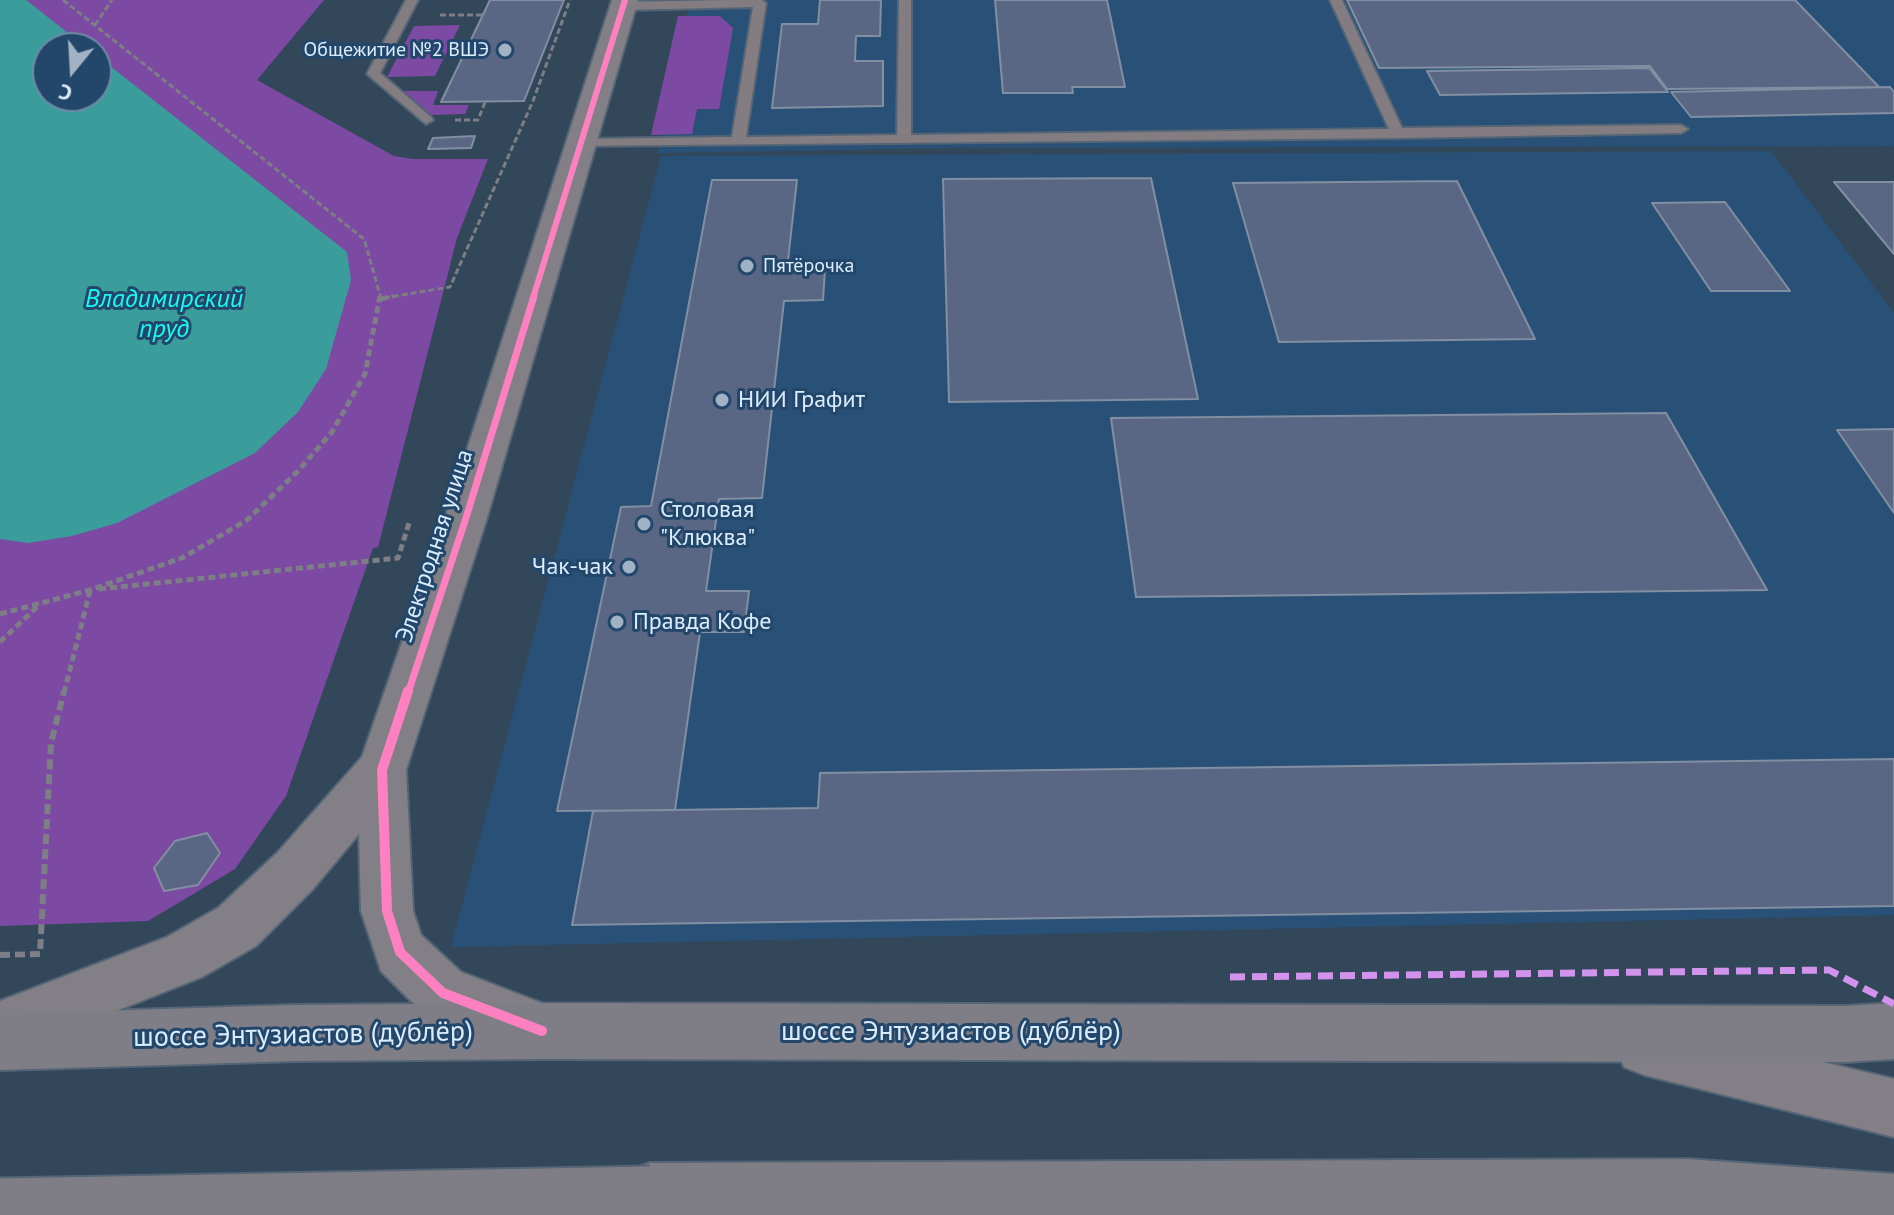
<!DOCTYPE html>
<meta charset="utf-8">
<style>
body{margin:0}
#map{position:relative;width:1894px;height:1215px;overflow:hidden;background:#33475b;font-family:"PT Sans",sans-serif}
canvas{display:block}
.north{position:absolute;left:32px;top:32px;width:80px;height:80px;box-sizing:border-box;background:#23476b;border:2px solid #6d89a5;border-radius:50%;rotate:198deg;font-size:22px;font-weight:700;line-height:32px;text-align:center;color:#dbecfd}
.north::after{content:'';display:block;margin:auto;width:28px;height:36px;background:#a0b2c4;clip-path:polygon(50% 0,100% 100%,50% 72%,0 100%)}
</style>
<div id="map">
<canvas width="1894" height="1215"></canvas>
<div class="north">С</div>
</div>
<script>
const context = document.querySelector('canvas').getContext('2d');
context.lineJoin = 'round';
function fill(path, color) {
  context.fillStyle = color;
  context.fill(path, 'evenodd');
}
function shape(rows) {
  const path = new Path2D();
  for (const r of rows) {
    path.moveTo(r[0], r[1]);
    for (let i = 2; i < r.length; i += 2) path.lineTo(r[i], r[i + 1]);
  }
  return path;
}
function trace(path, color, width, dash) {
  context.strokeStyle = color;
  context.lineWidth = width;
  context.lineCap = dash ? 'butt' : 'round';
  context.setLineDash(dash || []);
  context.stroke(path);
}
function label(font, color, halo, rows, align = 'center') {
  context.font = font + ' "PT Sans",sans-serif';
  context.lineWidth = 6;
  context.setLineDash([]);
  context.textBaseline = 'middle';
  context.strokeStyle = halo;
  context.fillStyle = color;
  for (const [text, x, y, turn = 0] of rows) {
    context.save();
    context.translate(x, y);
    context.rotate((+turn || 0) * Math.PI / 180);
    context.textAlign = isNaN(turn) ? turn : align;
    if (halo) context.strokeText(text, 0, 0);
    context.fillText(text, 0, 0);
    context.restore();
  }
}
fill(shape([
 [690,0,1894,0,1894,146,954,148,658,153],
 [1771,151,1894,313,1894,915,451,947,661,156]
]), '#295177');
fill(shape([
 [0,0,324,0,257,80,394,156,413,159,488,159,457,238,378,547,373,548,286,796,235,869,148,921,0,926],
 [48,48,96,48,96,96,48,96],
 [678,16,720,16,733,28,719,109,697,109,692,134,651,135],
 [460,25,435,76,387,77,414,26],
 [401,91,438,91,433,105,469,105,465,114,430,115]
]), '#7c4aa2');
fill(shape([
 [0,0,26,0,87,48,48,48,48,96,96,96,96,55,347,252,351,280,326,369,298,412,255,453,117,523,72,536,28,543,0,539]
]), '#3b9d9b');
const building = shape([
 [490,0,564,0,524,101,441,102,490,0],
 [820,0,881,0,880,36,856,36,855,61,883,61,883,106,772,108,782,24,818,24,820,0],
 [995,0,1107,0,1125,87,1072,87,1073,93,1003,93,995,0],
 [1347,0,1795,0,1879,87,1667,89,1650,66,1379,68,1347,0],
 [1649,68,1668,92,1440,95,1427,71,1649,68],
 [1890,87,1894,92,1894,113,1691,117,1671,92,1890,87],
 [475,136,471,148,428,149,433,138,475,136],
 [1151,178,1198,399,949,402,943,179,1151,178],
 [712,180,797,180,787,269,825,269,823,300,784,301,762,498,719,499,706,591,749,591,744,632,700,632,675,810,557,811,621,507,651,506,712,180],
 [1457,181,1535,339,1279,342,1233,183,1457,181],
 [1834,182,1894,182,1894,254,1834,182],
 [1725,202,1790,291,1711,291,1652,203,1725,202],
 [1666,413,1767,590,1136,597,1111,418,1666,413],
 [1894,429,1894,513,1837,430,1894,429],
 [1894,759,1894,906,572,925,593,811,818,808,820,773,1894,759],
 [207,833,220,853,198,885,164,891,154,868,175,841,207,833]
]);
fill(building, '#5a6784');
trace(building, '#828ea1', 2);
const lane = shape([
 [406,0,418,0,380,73,431,117,433,120,426,124,367,74,406,0],
 [732,0,762,0,766,3,746,137,897,135,899,0,911,0,911,135,1389,129,1330,0,1342,0,1402,128,1681,125,1688,129,1681,133,1398,138,576,146,574,143,581,139,732,137,753,7,623,10,617,6,623,2,732,0]
]);
const secondary = shape([
 [612,0,638,0,486,521,406,770,413,911,421,935,461,972,544,1004,552,1024,544,1044,524,1052,423,1013,381,971,361,911,359,834,313,889,256,946,202,977,0,1057,0,1001,167,937,218,908,277,853,362,757,444,521,612,0],
 [1644,1019,1894,1079,1894,1137,1644,1075,1624,1067,1616,1047,1624,1027,1644,1019]
]);
const primary = shape([
 [542,1003,1845,1006,1894,1003,1894,1059,1845,1062,542,1059,295,1061,0,1070,0,1014,295,1005,542,1003],
 [1686,1159,1894,1174,1894,1215,630,1215,620,1193,628,1171,650,1163,1686,1159]
]);
trace(lane, '#556575', 4);
trace(secondary, '#556575', 4);
trace(primary, '#556575', 4);
trace(shape([
 [63,0,364,239,381,298],
 [440,15,483,15],
 [95,25,112,0],
 [455,120,478,120,485,102],
 [384,298,450,287,533,101,570,0]
]), '#7d7e86', 3, [6, 3]);
trace(shape([
 [381,299,393,296],
 [99,589,398,558,410,520],
 [0,614,90,590,182,558,247,520,297,472,332,432,365,374,380,296],
 [0,642,40,604],
 [64,693,90,591]
]), '#7d7e86', 5, [7, 4]);
trace(shape([
 [0,955,40,954,51,743,64,691]
]), '#7d7e86', 6, [10, 5]);
fill(lane, '#837d81');
fill(secondary, '#828086');
fill(primary, '#7f7e87');
const primaryBridge = shape([
 [0,1205,650,1193]
]);
trace(primaryBridge, '#556575', 57, []);
trace(primaryBridge, '#7f7e87', 53);
trace(shape([
 [1230,977,1829,970,1894,1004]
]), '#d193ec', 7, [15, 7]);
trace(shape([
 [533,298,625,0]
]), '#ff80c0', 6);
trace(shape([
 [408,693,465,521,534,296]
]), '#ff80c0', 7);
trace(shape([
 [408,691,382,770,387,911,400,952,443,993,542,1031]
]), '#ff80c0', 10);
for (const [x, y, r, color] of [
 [505,50,8,"#a0b2c4"],
 [747,266,8,"#a0b2c4"],
 [722,400,8,"#a0b2c4"],
 [644,524,8,"#a0b2c4"],
 [629,567,8,"#a0b2c4"],
 [617,622,8,"#a0b2c4"]
]) {
  const dot = new Path2D();
  dot.arc(x, y, r, 0, 2 * Math.PI);
  context.fillStyle = color;
  context.fill(dot);
  trace(dot, '#23476b', 3);
}
label('20px', '#dbecfd', '#23476b', [
 ["Общежитие №2 ВШЭ",489,50],
 ["Пятёрочка",763,266,"left"]
], 'right');
label('24px', '#dbecfd', '#23476b', [
 ["НИИ Графит",738,400],
 ["Столовая",660,510],
 ["\"Клюква\"",660,538],
 ["Чак-чак",613,567,"right"],
 ["Правда Кофе",633,622]
], 'left');
label('24px', '#dbecfd', '#23476b', [
 ["Электродная улица",435,546,-72]
]);
label('italic 26px', '#16fbf2', '#23476b', [
 ["Владимирский",164,300],
 ["пруд",164,330]
]);
label('28px', '#dbecfd', '#23476b', [
 ["шоссе Энтузиастов (дублёр)",951,1032],
 ["шоссе Энтузиастов (дублёр)",303,1035,-1]
]);
</script>
